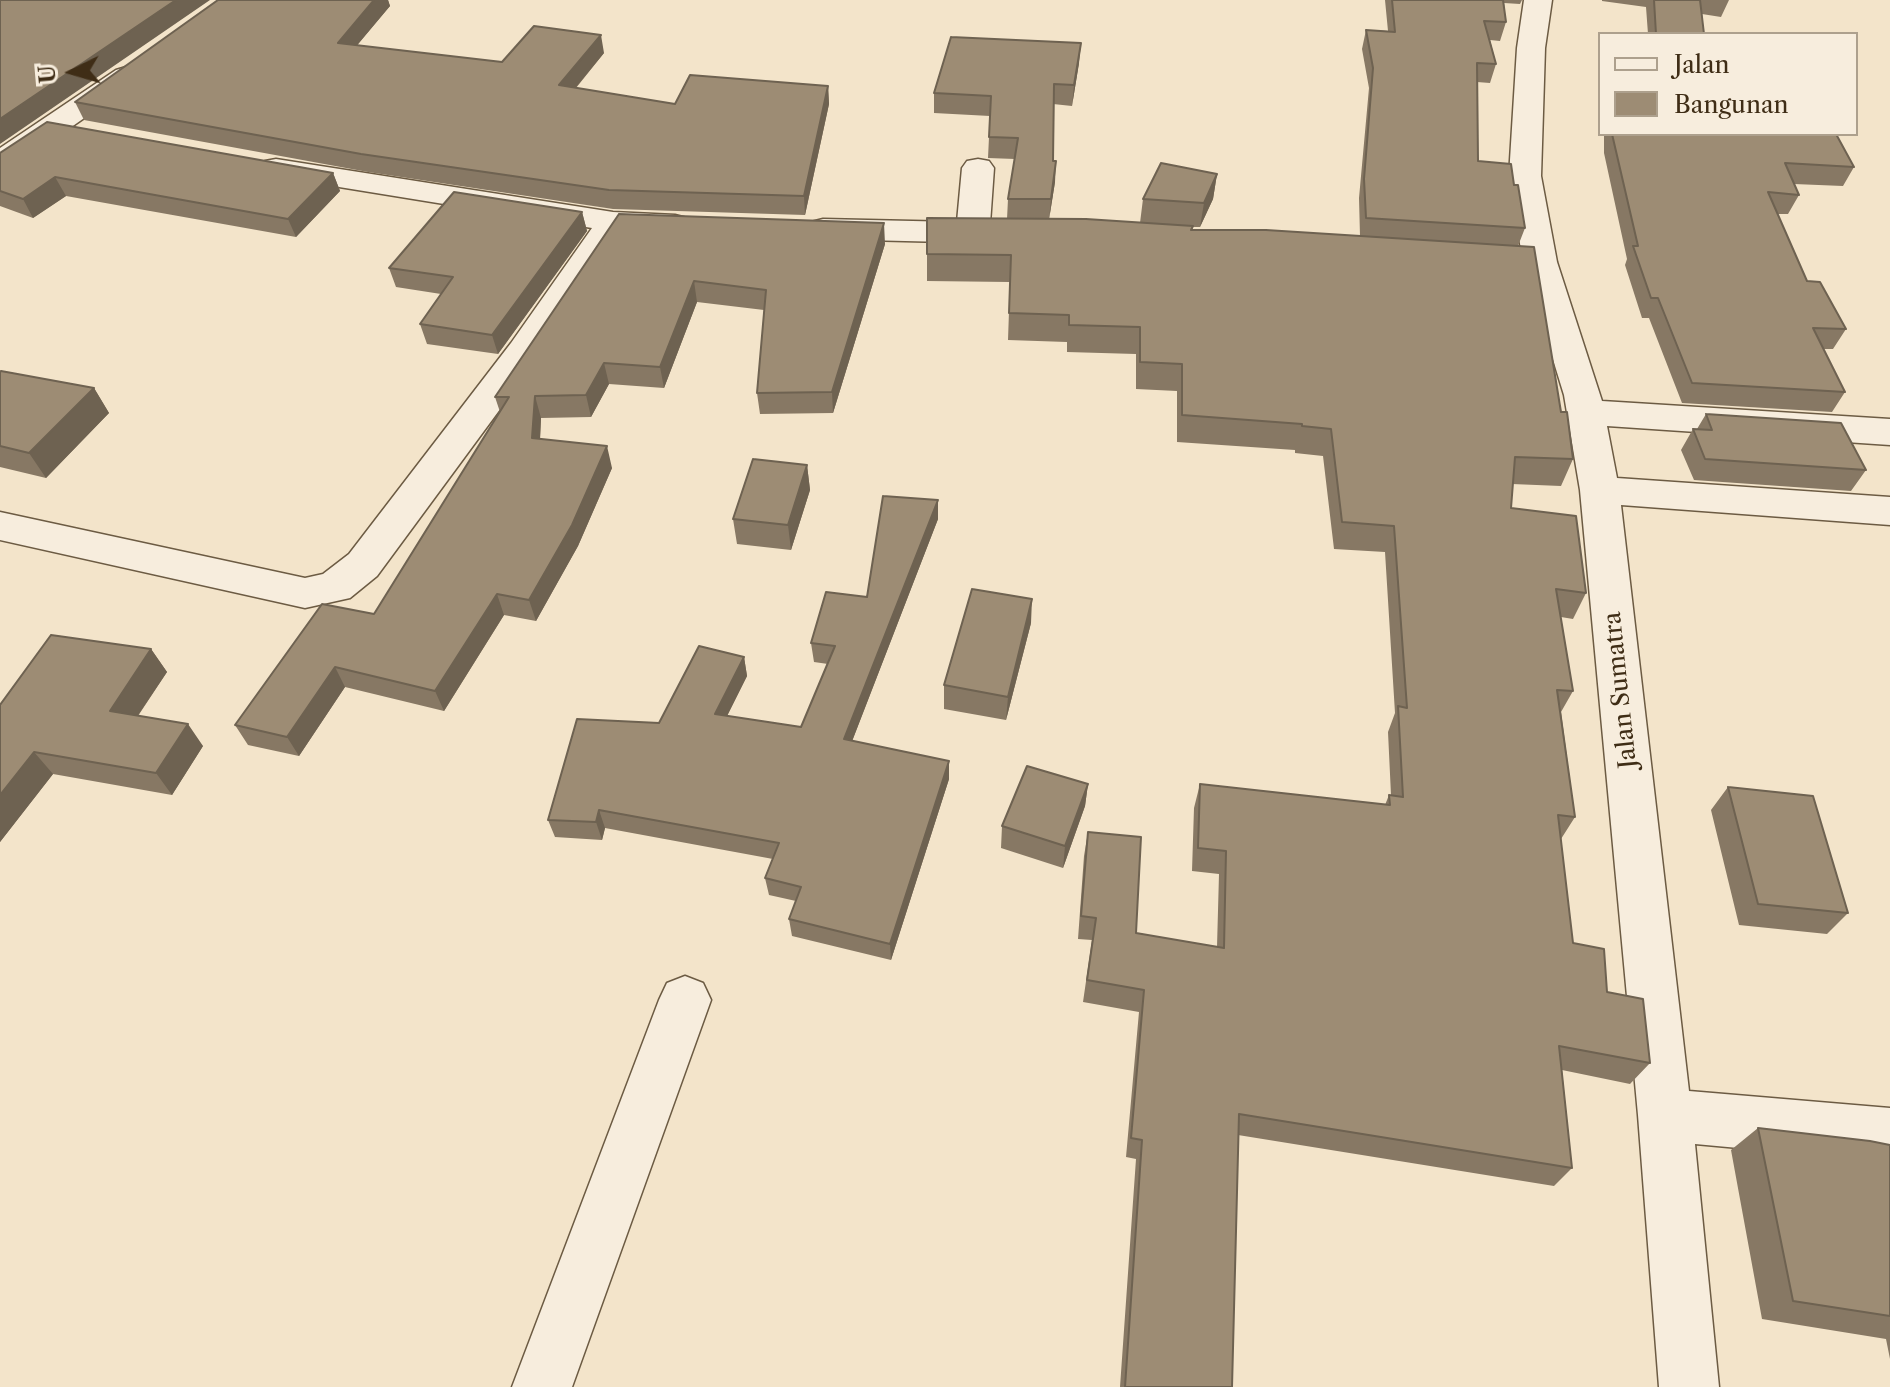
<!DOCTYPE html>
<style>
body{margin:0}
#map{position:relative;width:1890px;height:1387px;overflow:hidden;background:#f3e4ca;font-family:"Libre Caslon Text",serif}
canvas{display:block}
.legend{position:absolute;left:1598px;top:32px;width:260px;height:104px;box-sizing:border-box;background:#f7eddd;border:2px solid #ada08d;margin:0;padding:10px 14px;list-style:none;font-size:24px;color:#3f2d16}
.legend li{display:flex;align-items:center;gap:16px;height:40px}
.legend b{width:40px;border:2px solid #ada08d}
.north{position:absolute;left:32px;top:32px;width:80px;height:80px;-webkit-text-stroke:6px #f7eddd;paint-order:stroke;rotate:265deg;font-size:22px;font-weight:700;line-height:32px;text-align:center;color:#3f2d16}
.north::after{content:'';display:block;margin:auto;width:28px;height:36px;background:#3f2d16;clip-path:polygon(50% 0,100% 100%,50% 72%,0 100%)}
</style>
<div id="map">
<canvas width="1890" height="1387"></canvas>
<ul class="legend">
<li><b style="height:10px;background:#f7eddd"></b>Jalan</li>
<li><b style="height:22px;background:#9d8c74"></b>Bangunan</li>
</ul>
<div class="north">U</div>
</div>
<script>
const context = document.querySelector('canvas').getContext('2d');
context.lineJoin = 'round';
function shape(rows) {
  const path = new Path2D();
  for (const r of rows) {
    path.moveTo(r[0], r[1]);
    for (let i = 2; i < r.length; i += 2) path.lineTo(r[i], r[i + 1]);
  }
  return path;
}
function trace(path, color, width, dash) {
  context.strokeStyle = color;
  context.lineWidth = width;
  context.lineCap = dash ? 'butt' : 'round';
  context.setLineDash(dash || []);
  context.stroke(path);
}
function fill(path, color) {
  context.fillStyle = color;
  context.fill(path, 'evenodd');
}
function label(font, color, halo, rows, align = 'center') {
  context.font = font + ' "Libre Caslon Text",serif';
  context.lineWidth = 6;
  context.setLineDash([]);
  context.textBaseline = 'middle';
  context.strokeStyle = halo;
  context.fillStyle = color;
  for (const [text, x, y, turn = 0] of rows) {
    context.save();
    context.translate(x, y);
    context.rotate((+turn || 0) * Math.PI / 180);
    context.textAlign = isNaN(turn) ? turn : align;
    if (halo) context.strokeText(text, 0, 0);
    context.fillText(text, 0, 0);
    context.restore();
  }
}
const minor = shape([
 [1524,0,1552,0,1545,48,1541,176,1557,262,1602,401,1890,419,1890,445,1607,426,1617,478,1890,497,1890,525,1621,505,1689,1091,1890,1108,1890,1162,1695,1144,1719,1387,1659,1387,1638,1115,1580,490,1564,395,1523,262,1509,176,1517,48,1524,0],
 [126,67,136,70,141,76,136,82,11,169,0,171,0,148,116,70,126,67],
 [276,159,613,212,675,215,687,218,691,225,687,232,675,235,622,232,537,359,377,576,350,598,305,608,0,540,0,512,305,578,323,574,349,554,511,343,592,228,265,175,260,168,265,161,276,159],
 [978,159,989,161,994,168,990,224,999,226,1003,233,999,240,987,243,823,239,811,236,807,229,811,222,823,219,957,222,962,168,967,161,978,159],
 [685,976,703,983,711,1000,572,1387,512,1387,659,1000,667,983,685,976]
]);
trace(minor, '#6c5b43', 3);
fill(minor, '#f7eddd');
fill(shape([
 [218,0,388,0,390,6,357,45,502,62,604,53,576,88,675,104,828,86,829,104,805,215,613,209,368,172,84,120,75,102],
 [1385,0,1522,0,1520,4,1504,3,1506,22,1500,41,1490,40,1496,64,1490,83,1477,82,1478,161,1514,185,1525,228,1518,246,1573,459,1561,486,1512,484,1511,508,1586,593,1573,619,1561,617,1573,691,1561,712,1575,817,1561,839,1573,943,1607,992,1650,1063,1630,1084,1562,1070,1572,1168,1554,1186,1238,1135,1232,1387,1120,1387,1136,1159,1126,1157,1139,1012,1083,1002,1092,940,1078,939,1084,856,1088,832,1136,933,1217,947,1219,874,1192,871,1194,808,1200,784,1385,805,1389,795,1391,795,1388,732,1395,713,1385,552,1334,549,1323,456,1295,453,1295,450,1177,442,1177,391,1136,389,1136,354,1067,352,1067,342,1008,340,1010,282,927,281,927,218,1007,219,1008,199,1015,159,988,158,990,116,934,113,934,93,1079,63,1072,106,1053,104,1053,161,1055,182,1049,219,1140,223,1143,199,1217,174,1213,199,1200,227,1193,227,1192,230,1360,236,1359,198,1369,88,1362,49,1366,30,1388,31],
 [1602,0,1729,0,1721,17,1702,14,1704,34,1648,34,1646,7,1602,1],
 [1604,134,1836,134,1854,167,1843,186,1794,184,1799,195,1788,214,1777,214,1807,281,1846,329,1833,349,1823,349,1845,392,1832,412,1682,403,1649,318,1642,318,1625,265,1627,259,1604,153],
 [0,153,333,173,340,191,296,237,66,196,33,218,0,206],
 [582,212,587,231,498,354,427,344,420,324,441,294,396,287,389,268],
 [619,214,885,244,833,413,760,414,757,393,764,310,697,302,664,388,609,384,591,417,541,418,540,439,612,468,578,546,536,621,504,615,444,711,345,687,299,756,248,745,235,725,374,614,500,412,495,397],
 [0,372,94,388,109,413,46,478,0,467],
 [1706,414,1866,470,1851,491,1694,480,1681,450,1693,429,1697,429],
 [807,465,810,490,791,550,737,544,733,519],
 [938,500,938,519,852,741,949,761,949,779,891,960,792,936,789,919,796,901,769,895,765,878,773,859,605,828,602,840,555,837,548,820,659,723,744,657,747,676,727,716,801,727,828,664,814,662,811,643,867,597],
 [1031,623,1006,720,944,709,944,685],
 [151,649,167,672,138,716,203,746,172,795,53,774,0,842,0,705],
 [1088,784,1085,806,1063,868,1001,848,1002,826],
 [1728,787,1848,913,1827,934,1739,925,1711,810],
 [1758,1128,1890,1145,1890,1359,1886,1339,1762,1319,1731,1150]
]), '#877864');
fill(shape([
 [176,0,210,0,0,144,0,119],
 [374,0,388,0,390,6,344,61,338,43],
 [601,35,604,53,563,103,559,85],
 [1081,43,1079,63,1072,106,1074,85],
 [828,86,829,104,805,215,804,196],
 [1056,161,1055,182,1049,220,1051,199],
 [333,173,340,191,296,237,288,219],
 [1217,174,1213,199,1200,227,1204,203],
 [55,177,66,196,33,218,23,199],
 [582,212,587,231,498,354,492,335],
 [884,223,885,244,833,413,832,392],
 [694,281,697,302,664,388,660,367],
 [604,363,609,384,591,417,586,395],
 [94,388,109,413,46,478,29,453],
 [535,396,541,418,539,460,532,438],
 [607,446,612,468,578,546,536,621,529,600],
 [807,465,810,490,791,550,788,525],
 [938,500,938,519,846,757,844,739],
 [497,594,504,615,444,711,435,691],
 [1032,599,1031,623,1006,720,1008,697],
 [151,649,167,672,126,733,110,711],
 [744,657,747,676,719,732,715,714],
 [335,667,345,687,299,756,287,737],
 [188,724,203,746,172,795,156,773],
 [34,752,53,774,0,842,0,795],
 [949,761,949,779,891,960,890,944],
 [1088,784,1085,806,1063,868,1065,846],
 [599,810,605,828,602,840,596,822]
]), '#6e6251');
const building = shape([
 [0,0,176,0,0,119,0,0],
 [218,0,374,0,338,43,502,62,534,26,601,35,559,85,675,104,690,75,828,86,804,196,609,190,361,154,75,102,218,0],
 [1392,0,1503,0,1506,22,1484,21,1496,64,1477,63,1478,161,1511,164,1514,185,1518,185,1525,228,1366,218,1364,179,1373,68,1366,30,1395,32,1392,0],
 [1654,0,1700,0,1704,34,1656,34,1654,0],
 [951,37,1081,43,1074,85,1054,84,1053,161,1056,161,1051,199,1008,199,1018,138,989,137,991,96,934,93,951,37],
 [47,122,333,173,288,219,55,177,23,199,0,191,0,153,47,122],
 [1612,134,1836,134,1854,167,1785,163,1799,195,1768,192,1807,281,1820,282,1846,329,1813,328,1845,392,1692,383,1658,298,1651,298,1633,246,1638,246,1612,134],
 [1161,163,1217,174,1204,203,1143,199,1161,163],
 [454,192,582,212,492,335,420,324,453,277,389,268,454,192],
 [619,214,884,223,832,392,757,393,766,290,694,281,660,367,604,363,586,395,535,396,532,438,607,446,572,525,529,600,497,594,435,691,335,667,287,737,235,725,322,604,374,614,509,397,495,397,619,214],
 [927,218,1086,219,1193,226,1191,230,1266,230,1534,247,1561,412,1567,412,1573,459,1515,457,1511,508,1576,516,1586,593,1556,589,1573,691,1557,690,1575,817,1558,815,1573,943,1604,949,1607,992,1643,999,1650,1063,1559,1046,1572,1168,1239,1114,1232,1387,1125,1387,1142,1140,1131,1138,1144,990,1087,980,1096,918,1081,916,1088,832,1141,837,1136,933,1224,948,1226,851,1198,848,1200,784,1390,805,1389,795,1403,797,1398,706,1407,708,1394,526,1342,522,1331,429,1302,426,1302,424,1182,415,1182,364,1140,362,1140,327,1069,325,1069,315,1009,313,1011,255,927,254,927,218],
 [1,371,94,388,29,453,0,446,0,372,1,371],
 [1706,414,1841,423,1866,470,1705,459,1693,429,1712,430,1706,414],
 [753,459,807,465,788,525,733,519,753,459],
 [883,496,938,500,844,739,949,761,890,944,789,919,801,887,765,878,779,843,599,810,596,822,548,820,577,719,659,723,699,646,744,657,715,714,801,727,835,646,811,643,826,592,867,597,883,496],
 [972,589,1032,599,1008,697,944,685,972,589],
 [51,635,151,649,110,711,188,724,156,773,34,752,0,795,0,705,51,635],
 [1027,766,1088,784,1065,846,1002,826,1027,766],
 [1728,787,1813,796,1848,913,1758,904,1728,787],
 [1758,1128,1870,1141,1890,1145,1890,1316,1793,1301,1758,1128]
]);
fill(building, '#9d8c74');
trace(building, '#6e6251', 2);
label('24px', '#3f2d16', '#f7eddd', [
 ["Jalan Sumatra",1621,690,-96]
]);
</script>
